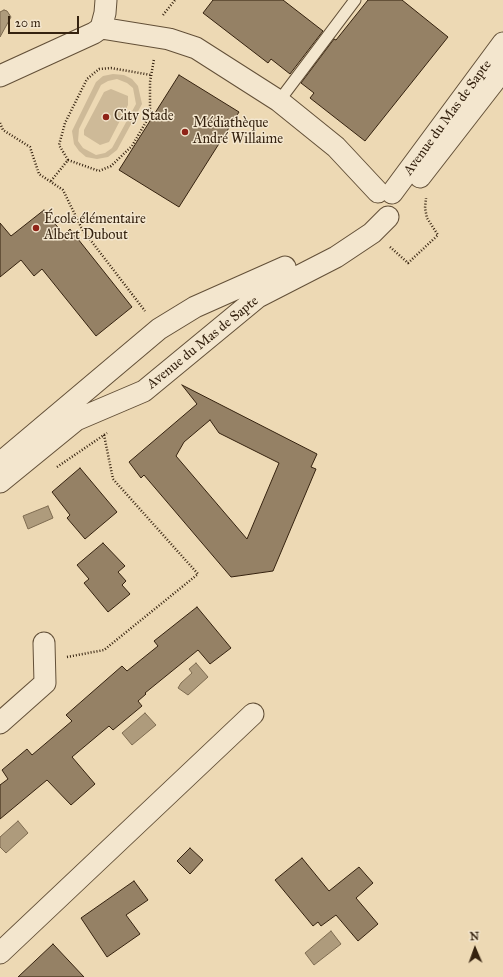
<!DOCTYPE html>
<meta charset="utf-8">
<style>
body{margin:0}
#map{position:relative;width:503px;height:977px;overflow:hidden;background:#edd9b4;font-family:"IM FELL Great Primer",serif}
canvas{display:block}
.north{position:absolute;left:455px;top:929px;width:40px;height:40px;-webkit-text-stroke:3px #f3e6ce;paint-order:stroke;rotate:358deg;font-size:11px;font-weight:700;line-height:16px;text-align:center;color:#35220f}
.north::after{content:'';display:block;margin:auto;width:14px;height:18px;background:#35220f;clip-path:polygon(50% 0,100% 100%,50% 72%,0 100%)}
.scale{position:absolute;left:8px;top:16px;width:71px;height:18px;box-sizing:border-box;border:2px solid #35220f;border-top:0;padding-left:5px;font-size:12px;line-height:14px;white-space:nowrap;color:#35220f;-webkit-text-stroke:3px #f3e6ce;paint-order:stroke}
</style>
<div id="map">
<canvas width="503" height="977"></canvas>
<div class="north">N</div>
<div class="scale">20 m</div>
</div>
<script>
const context = document.querySelector('canvas').getContext('2d');
context.lineJoin = 'round';
function fill(path, color) {
  context.fillStyle = color;
  context.fill(path, 'evenodd');
}
function shape(rows) {
  const path = new Path2D();
  for (const r of rows) {
    path.moveTo(r[0], r[1]);
    for (let i = 2; i < r.length; i += 2) path.lineTo(r[i], r[i + 1]);
  }
  return path;
}
function trace(path, color, width, dash) {
  context.strokeStyle = color;
  context.lineWidth = width;
  context.lineCap = dash ? 'butt' : 'round';
  context.setLineDash(dash || []);
  context.stroke(path);
}
function label(font, color, halo, rows, align = 'center') {
  context.font = font + ' "IM FELL Great Primer",serif';
  context.lineWidth = 3;
  context.setLineDash([]);
  context.textBaseline = 'middle';
  context.strokeStyle = halo;
  context.fillStyle = color;
  for (const [text, x, y, turn = 0] of rows) {
    context.save();
    context.translate(x, y);
    context.rotate((+turn || 0) * Math.PI / 180);
    context.textAlign = isNaN(turn) ? turn : align;
    if (halo) context.strokeText(text, 0, 0);
    context.fillText(text, 0, 0);
    context.restore();
  }
}
fill(shape([
 [113,74,124,75,132,79,138,86,142,104,117,150,108,157,97,159,86,157,79,151,74,144,72,131,96,82,103,76],
 [117,79,127,83,133,88,136,104,112,148,105,153,96,155,83,148,78,141,79,129,101,85,108,81],
 [111,89,128,96,128,105,109,142,100,145,84,135,84,130,104,92]
]), '#ceba98');
const water = shape([
 [4,10,7,11,11,17,0,37,0,12,4,10],
 [48,506,53,518,28,529,23,516,48,506],
 [196,663,208,677,188,695,178,688,181,683,192,673,189,669,196,663],
 [145,713,156,725,132,745,122,733,145,713],
 [18,821,28,833,6,853,0,847,0,837,18,821],
 [331,931,341,944,314,965,305,953,331,931]
]);
fill(water, '#ae9b7c');
trace(water, '#7e6b50', 1);
const building = shape([
 [213,0,283,0,323,31,290,74,271,59,268,63,203,13,213,0],
 [368,0,402,0,448,37,365,141,310,98,314,93,301,83,334,39,336,40,368,0],
 [179,75,239,112,179,207,119,170,179,75],
 [44,210,64,235,70,229,132,307,96,336,42,269,34,276,21,260,0,277,0,223,11,236,44,210],
 [182,385,317,454,311,467,316,469,273,571,231,577,144,475,141,478,129,462,197,404,182,385],
 [210,420,219,433,279,463,247,539,176,456,184,442,210,420],
 [80,468,117,512,85,539,67,518,70,515,52,492,80,468],
 [103,543,125,566,118,572,126,581,122,585,130,594,108,612,84,583,89,579,77,565,103,543],
 [197,607,231,648,210,664,198,650,145,693,146,694,138,701,142,706,113,730,109,726,72,757,95,784,71,805,47,780,0,819,0,785,8,779,2,770,27,749,32,755,72,721,66,715,122,666,127,671,158,646,154,641,197,607],
 [190,848,203,860,190,874,177,861,190,848],
 [302,858,329,891,359,867,373,883,356,898,378,924,358,941,336,915,321,926,318,922,313,926,275,880,302,858],
 [134,881,148,900,126,915,140,934,107,957,81,918,134,881],
 [53,944,84,977,18,977,53,944]
]);
fill(building, '#958165');
trace(building, '#35220f', 1);
const lane = shape([
 [279,101,355,0]
]);
const street = shape([
 [101,28,169,39,196,48,279,101,336,147,378,192],
 [0,76,94,33,101,28,105,13,106,0],
 [420,177,503,70],
 [392,193,503,43],
 [0,463,159,329,195,307,285,267],
 [0,482,76,420,144,391,258,297,336,257,372,233,388,217],
 [0,723,45,683,44,643],
 [0,953,253,714]
]);
trace(lane, '#635038', 13);
trace(street, '#635038', 23);
trace(shape([
 [163,15,175,0],
 [0,123,3,130,30,147,39,174,63,190,82,229,145,311],
 [68,160,59,145,65,123,87,79,99,69,111,68,151,75],
 [51,181,68,160,99,171,111,166,132,146,150,115,150,82,154,59],
 [390,247,408,263,438,235,427,218,425,208,426,198],
 [57,467,107,433],
 [67,657,104,650,198,574,113,479,104,435]
]), '#35220f', 2.5, [1, 2]);
trace(lane, '#f3e6ce', 11);
trace(street, '#f3e6ce', 21);
for (const [x, y, r, color] of [
 [106,117,4,"#8f2418"],
 [185,132,4,"#8f2418"],
 [36,228,4,"#8f2418"]
]) {
  const dot = new Path2D();
  dot.arc(x, y, r, 0, 2 * Math.PI);
  context.fillStyle = color;
  context.fill(dot);
  trace(dot, '#f3e6ce', 1.5);
}
label('14px', '#35220f', '#f3e6ce', [
 ["City Stade",114,117],
 ["Médiathèque",193,124],
 ["André Willaime",193,140],
 ["École élémentaire",44,220],
 ["Albert Dubout",44,236]
], 'left');
label('14px', '#35220f', '#f3e6ce', [
 ["Avenue du Mas de Sapte",448,118,-54],
 ["Avenue du Mas de Sapte",203,343,-39]
]);
</script>
